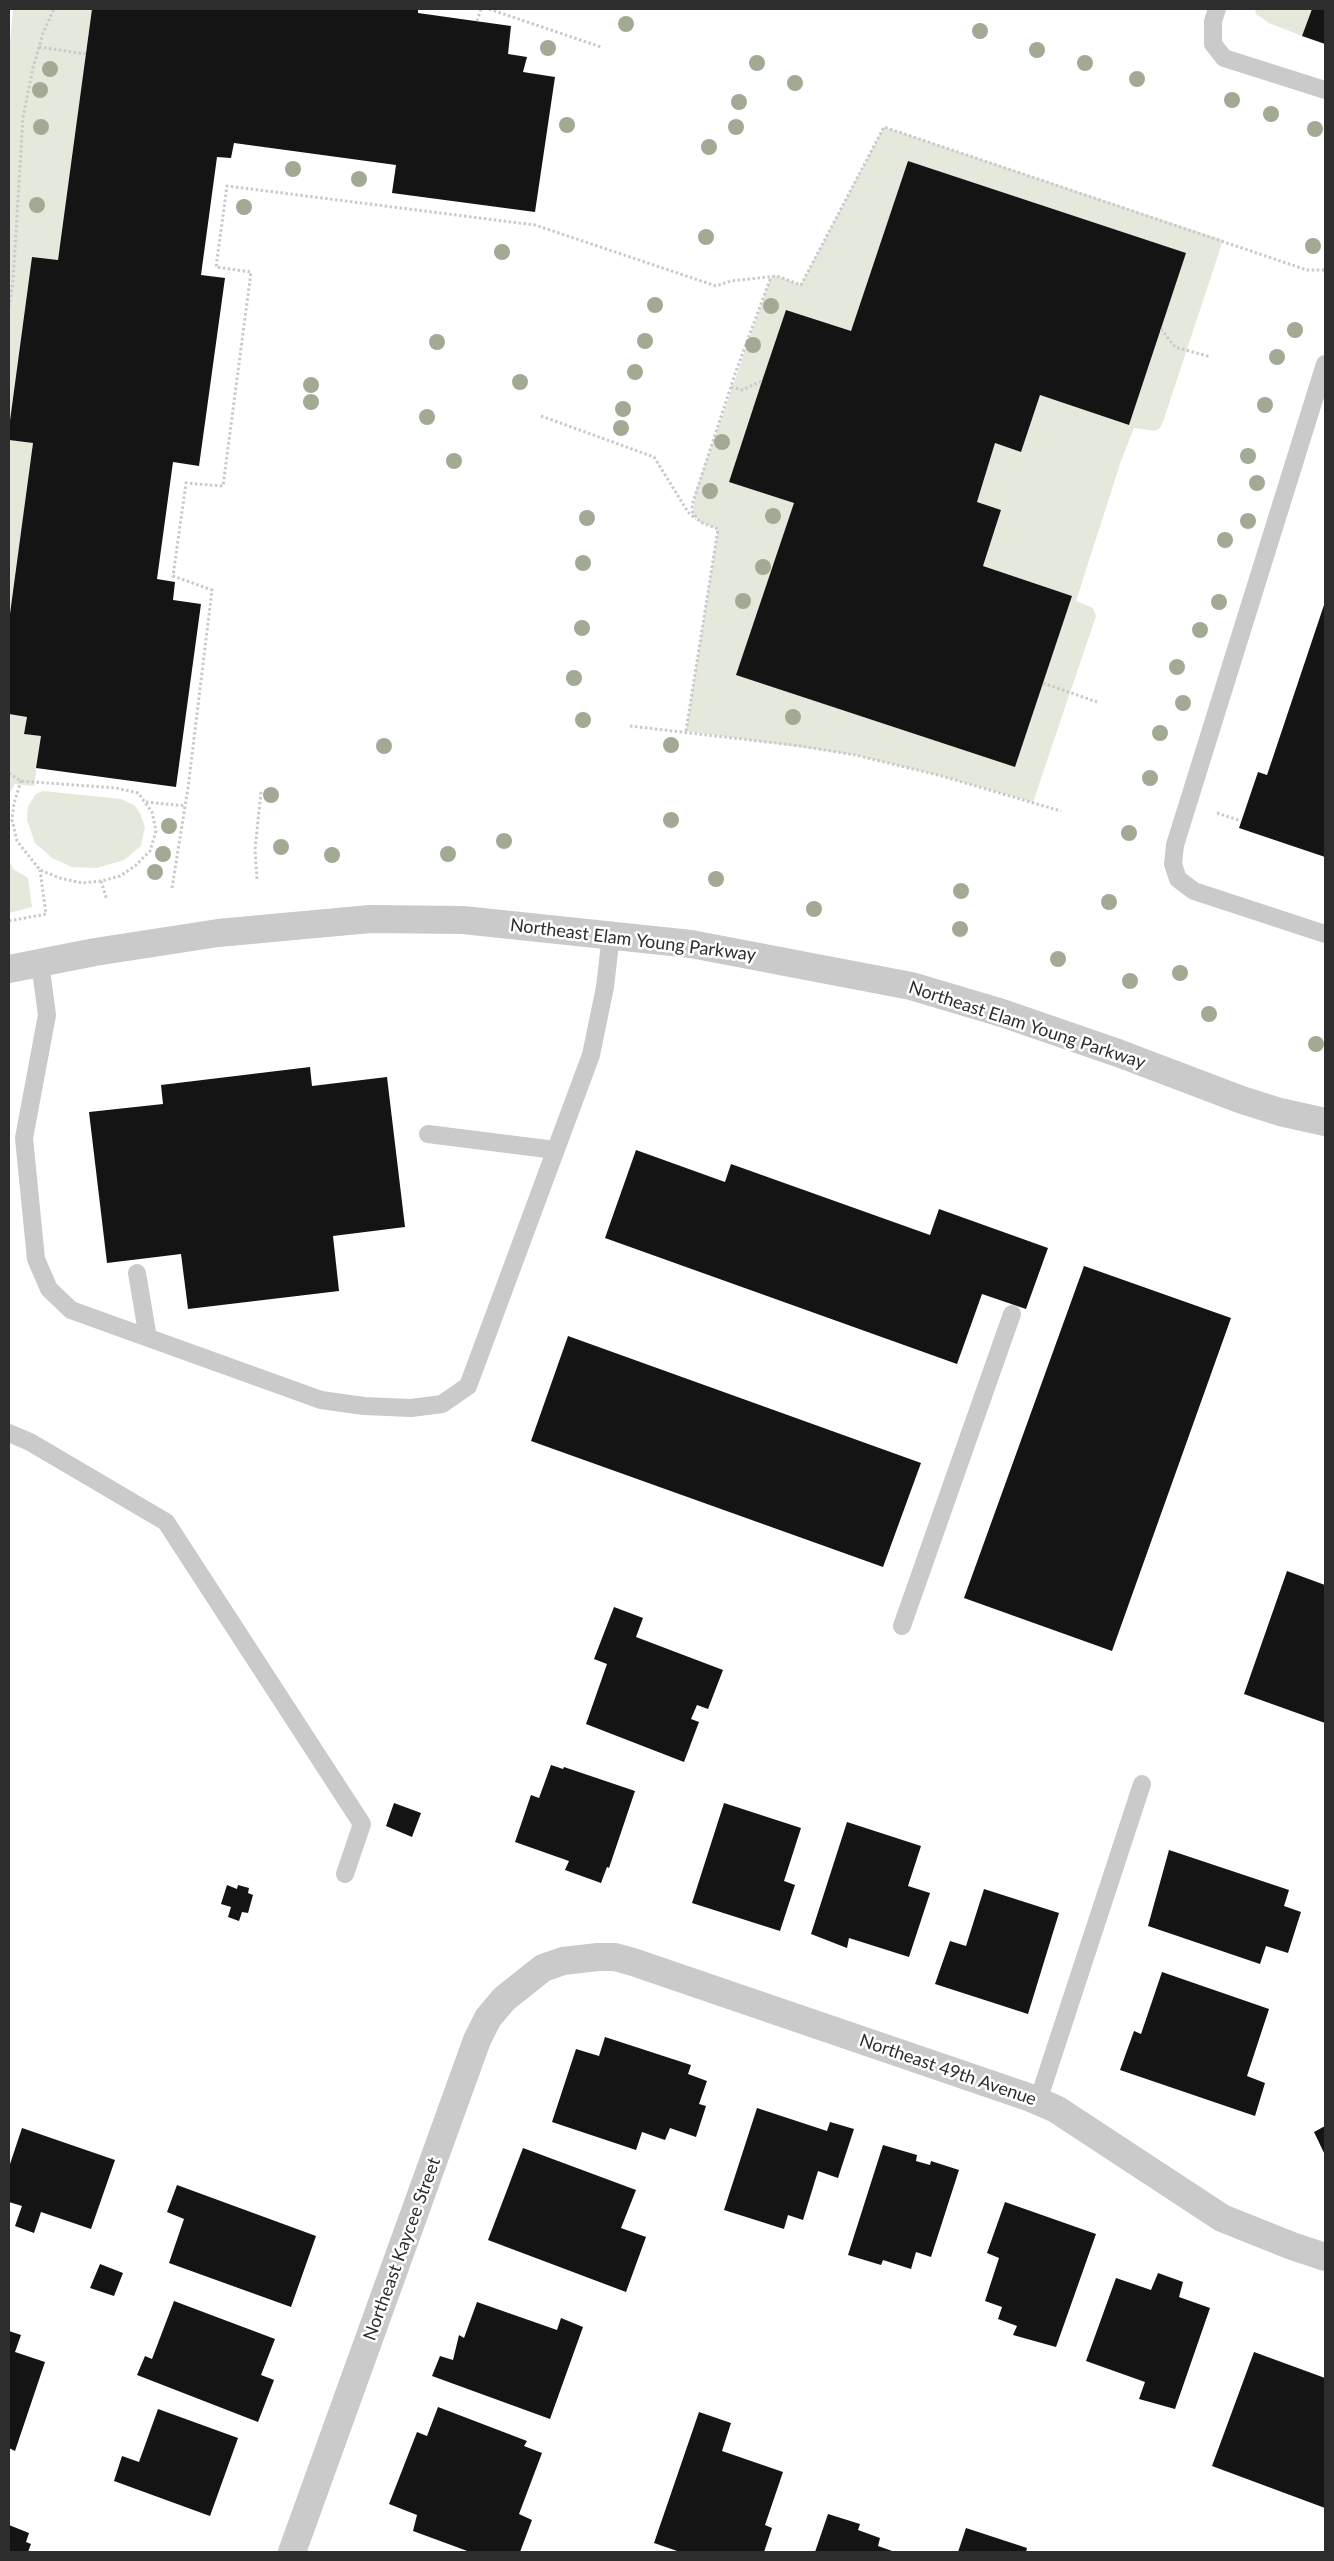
<!DOCTYPE html>
<style>
body{margin:0}
#map{position:relative;width:1334px;height:2561px;overflow:hidden;background:#fff;font-family:Lato,sans-serif}
canvas{display:block}
.frame{position:absolute;inset:0;border:10px solid #2d2d2d;pointer-events:none}
</style>
<div id="map">
<canvas width="1334" height="2561"></canvas>
<div class="frame"></div>
</div>
<script>
const context = document.querySelector('canvas').getContext('2d');
context.lineJoin = 'round';
function fill(path, color) {
  context.fillStyle = color;
  context.fill(path, 'evenodd');
}
function shape(rows) {
  const path = new Path2D();
  for (const r of rows) {
    path.moveTo(r[0], r[1]);
    for (let i = 2; i < r.length; i += 2) path.lineTo(r[i], r[i + 1]);
  }
  return path;
}
function trace(path, color, width, dash) {
  context.strokeStyle = color;
  context.lineWidth = width;
  context.lineCap = dash ? 'butt' : 'round';
  context.setLineDash(dash || []);
  context.stroke(path);
}
function label(font, color, halo, rows, align = 'center') {
  context.font = font + ' Lato,sans-serif';
  context.lineWidth = 5;
  context.setLineDash([]);
  context.textBaseline = 'middle';
  context.strokeStyle = halo;
  context.fillStyle = color;
  for (const [text, x, y, turn = 0] of rows) {
    context.save();
    context.translate(x, y);
    context.rotate((+turn || 0) * Math.PI / 180);
    context.textAlign = isNaN(turn) ? turn : align;
    if (halo) context.strokeText(text, 0, 0);
    context.fillText(text, 0, 0);
    context.restore();
  }
}
fill(shape([
 [13,9,92,9,58,260,32,257,9,428,9,52],
 [1255,9,1312,9,1302,36,1269,23,1256,14],
 [884,127,1223,240,1164,419,1160,428,1155,431,1134,428,1121,461,1076,601,1093,608,1096,616,1033,802,938,775,855,755,686,731,718,529,700,522,693,513,695,493,771,277,777,276,801,285],
 [908,161,1185,253,1129,425,1040,395,1021,452,995,443,977,502,1001,510,983,566,1072,596,1015,767,737,675,794,503,729,482,762,381,787,310,851,331],
 [9,440,33,443,9,621],
 [9,714,27,717,24,734,41,736,34,786,15,784,9,794],
 [43,791,121,799,134,805,140,813,145,827,141,846,124,860,97,868,72,867,52,858,35,843,27,820,28,806,36,794],
 [9,861,13,869,28,878,32,907,9,913]
]), '#e5e9db');
fill(shape([
 [92,9,418,9,418,13,511,26,508,54,527,57,523,72,555,77,535,212,392,193,396,165,234,143,231,158,217,157,201,275,225,278,199,466,173,462,157,579,175,582,173,600,201,604,176,787,36,768,41,736,24,734,27,717,9,714,9,621,33,443,9,440,9,428,32,257,58,260],
 [1312,9,1325,9,1325,44,1302,36],
 [908,161,1186,253,1129,425,1040,395,1021,452,995,443,977,502,1001,510,983,566,1072,596,1015,767,736,675,794,503,729,482,762,381,786,310,851,331],
 [1325,602,1325,857,1239,828,1258,772,1267,775],
 [310,1067,312,1086,387,1077,405,1227,333,1236,339,1291,188,1309,181,1254,107,1263,89,1112,163,1104,161,1085],
 [636,1150,725,1182,731,1164,930,1235,939,1209,1048,1248,1026,1309,982,1294,957,1364,605,1238],
 [1084,1266,1231,1318,1112,1651,964,1598],
 [568,1336,921,1463,883,1567,531,1441],
 [1287,1571,1325,1585,1325,1723,1244,1694],
 [614,1607,643,1618,636,1637,723,1670,708,1709,697,1705,691,1719,699,1722,684,1762,586,1724,607,1664,594,1659],
 [551,1765,563,1769,564,1767,635,1791,609,1868,607,1867,601,1883,565,1870,569,1861,515,1842,531,1795,539,1798],
 [394,1803,421,1813,412,1837,386,1826],
 [724,1803,801,1828,784,1881,795,1885,780,1931,692,1903],
 [847,1822,921,1846,908,1886,930,1893,909,1957,849,1938,847,1948,811,1934],
 [1169,1850,1289,1890,1284,1906,1301,1912,1288,1953,1266,1946,1260,1964,1148,1926],
 [227,1885,237,1889,238,1885,249,1888,248,1893,253,1895,248,1913,242,1912,239,1921,228,1917,231,1907,221,1904],
 [984,1889,1059,1913,1028,2014,935,1984,950,1941,966,1946],
 [1162,1972,1269,2009,1247,2076,1265,2083,1255,2116,1120,2070,1134,2031,1141,2034],
 [605,2037,691,2065,688,2074,707,2081,699,2104,706,2106,696,2137,670,2128,665,2140,642,2132,636,2150,552,2122,576,2049,599,2056],
 [757,2108,827,2131,830,2122,854,2129,838,2178,818,2171,803,2220,788,2215,784,2229,724,2210],
 [1325,2126,1325,2155,1314,2132],
 [22,2128,115,2160,91,2229,41,2212,34,2233,15,2226,22,2206,9,2202,9,2167],
 [883,2145,917,2155,916,2161,930,2165,931,2161,959,2170,931,2257,916,2252,911,2269,883,2260,881,2265,848,2255],
 [523,2148,636,2190,621,2228,646,2237,626,2292,488,2240],
 [177,2185,316,2236,291,2307,169,2263,184,2219,167,2212],
 [1005,2202,1096,2234,1056,2347,1013,2335,1017,2326,998,2319,1002,2307,985,2301,999,2258,987,2253],
 [100,2264,123,2273,114,2296,90,2288],
 [1158,2273,1183,2282,1179,2297,1210,2308,1175,2409,1139,2399,1145,2382,1086,2361,1116,2278,1151,2290],
 [174,2301,275,2339,261,2375,274,2380,258,2422,137,2375,145,2356,152,2359],
 [477,2302,557,2330,561,2318,583,2327,550,2419,432,2376,440,2356,453,2360,459,2335,464,2338],
 [9,2331,21,2335,15,2352,45,2362,15,2451,9,2448],
 [1254,2352,1325,2378,1325,2508,1212,2466],
 [438,2407,527,2441,524,2446,542,2453,519,2514,532,2520,520,2552,470,2552,413,2531,417,2515,389,2504,417,2432,427,2436],
 [158,2409,238,2438,210,2516,114,2481,122,2456,139,2462],
 [699,2412,731,2423,722,2451,783,2472,765,2525,772,2528,764,2552,680,2552,654,2543],
 [828,2514,860,2524,858,2530,880,2538,878,2546,895,2552,815,2552],
 [9,2525,29,2533,26,2542,31,2544,28,2552,9,2552],
 [966,2528,1027,2548,1026,2552,958,2552]
]), '#141414');
trace(shape([
 [489,9,601,47],
 [477,21,481,9],
 [39,47,86,54],
 [9,307,13,281,23,117,33,68,43,33,54,9],
 [1161,329,1175,347,1211,357],
 [731,387,742,390,762,381],
 [541,416,654,457,688,512,696,519],
 [1043,683,1097,702],
 [630,726,801,746,855,755,938,775,1061,811],
 [686,731,718,529,700,522,693,513,692,505,735,374,771,277],
 [9,773,21,781,116,788,138,793,152,812,156,831,150,851,135,866,120,876,101,881,82,883,60,878,40,870,17,841,12,820,14,803,21,781],
 [146,802,185,806],
 [1217,813,1241,821],
 [257,879,255,850,261,791],
 [101,881,107,900],
 [172,888,188,788,212,590,173,576,186,483,223,486,251,272,216,267,227,186,535,225,716,286,731,281,777,276,801,285,884,127,1307,270,1325,270],
 [9,921,46,914,40,870]
]), '#cacaca', 3, [2.5, 2.5]);
trace(shape([
 [1217,9,1213,21,1213,44,1224,58,1325,90],
 [1325,364,1175,845,1173,864,1178,879,1194,891,1325,934],
 [40,963,47,1015,24,1138,36,1259,49,1289,71,1310,321,1400,364,1406,411,1408,442,1404,468,1386,591,1055,605,987,611,935],
 [428,1134,555,1150],
 [137,1273,148,1338],
 [9,1433,30,1442,166,1522,362,1824,345,1874],
 [902,1626,1012,1314],
 [1038,2101,1142,1784]
]), '#cacaca', 18);
trace(shape([
 [292,2552,477,2040,488,2018,504,1999,543,1968,563,1961,598,1957,615,1957,633,1962,1028,2097,1056,2109,1222,2218,1292,2246,1325,2257]
]), '#cacaca', 28);
trace(shape([
 [9,969,95,952,218,933,370,919,463,920,691,944,911,986,1002,1013,1118,1053,1242,1100,1280,1112,1325,1122]
]), '#cacaca', 28);
context.fillStyle = '#a2aa94';
for (const [x, y] of [
 [626,24],
 [980,31],
 [548,48],
 [1037,50],
 [757,63],
 [1085,63],
 [50,69],
 [1137,79],
 [795,83],
 [40,90],
 [1232,100],
 [739,102],
 [1271,114],
 [567,125],
 [41,127],
 [736,127],
 [1315,129],
 [709,147],
 [293,169],
 [359,179],
 [37,205],
 [244,207],
 [706,237],
 [1313,246],
 [502,252],
 [655,305],
 [771,306],
 [1295,330],
 [645,341],
 [437,342],
 [753,345],
 [1277,357],
 [635,372],
 [520,382],
 [311,385],
 [311,402],
 [1265,405],
 [623,409],
 [427,417],
 [621,428],
 [722,442],
 [1248,456],
 [454,461],
 [1257,483],
 [710,491],
 [773,516],
 [587,518],
 [1248,521],
 [1225,540],
 [583,563],
 [763,567],
 [743,601],
 [1219,602],
 [582,628],
 [1200,630],
 [1177,667],
 [574,678],
 [1183,703],
 [793,717],
 [583,720],
 [1160,733],
 [671,745],
 [384,746],
 [1150,778],
 [271,795],
 [671,820],
 [169,826],
 [1129,833],
 [504,841],
 [281,847],
 [163,854],
 [448,854],
 [332,855],
 [155,872],
 [716,879],
 [961,891],
 [1109,902],
 [814,909],
 [960,929],
 [1058,959],
 [1180,973],
 [1130,981],
 [1209,1014],
 [1316,1044]
]) {
  context.beginPath();
  context.arc(x, y, 8, 0, 2 * Math.PI);
  context.fill();
}
label('18px', '#2d2d2d', '#fff', [
 ["Northeast Elam Young Parkway",633,940,7],
 ["Northeast Elam Young Parkway",1027,1025,18],
 ["Northeast 49th Avenue",948,2070,19],
 ["Northeast Kaycee Street",402,2249,-70]
]);
</script>
